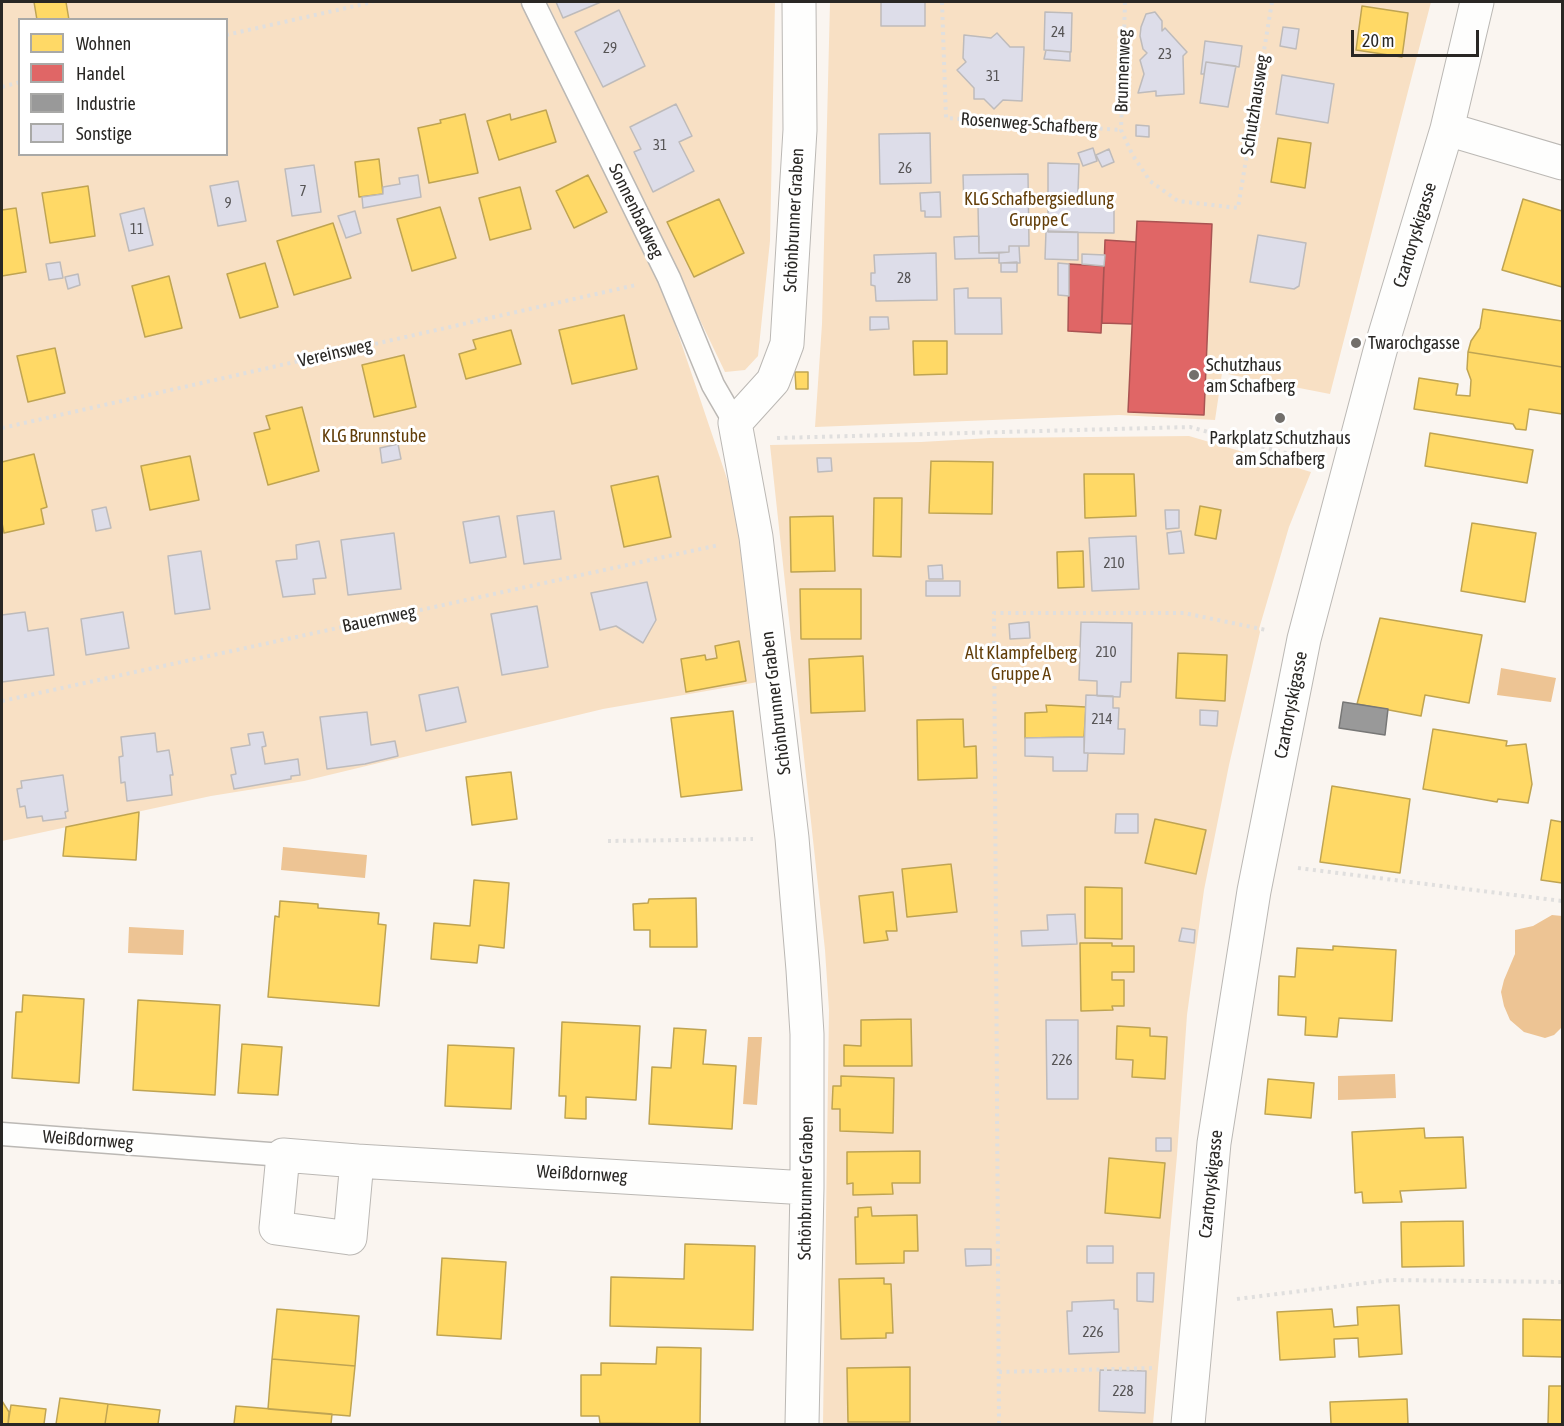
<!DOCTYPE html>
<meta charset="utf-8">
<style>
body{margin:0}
#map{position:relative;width:1564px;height:1426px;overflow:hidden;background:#faf5f0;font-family:"Asap Condensed",sans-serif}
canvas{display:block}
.frame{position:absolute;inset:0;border:3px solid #292724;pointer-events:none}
.legend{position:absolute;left:18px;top:18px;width:210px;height:138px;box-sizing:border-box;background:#fff;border:2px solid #a9a9a7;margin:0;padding:8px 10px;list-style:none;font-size:18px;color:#292724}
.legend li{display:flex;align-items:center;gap:12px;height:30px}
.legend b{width:30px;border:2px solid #a9a9a7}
.scale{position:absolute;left:1351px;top:30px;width:128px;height:27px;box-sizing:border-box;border:3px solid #292724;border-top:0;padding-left:8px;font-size:18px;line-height:21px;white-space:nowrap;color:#292724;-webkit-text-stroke:4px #fff;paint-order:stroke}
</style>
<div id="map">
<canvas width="1564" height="1426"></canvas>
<div class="frame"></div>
<ul class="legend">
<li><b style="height:16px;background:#ffd966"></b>Wohnen</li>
<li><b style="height:16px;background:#e06666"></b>Handel</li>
<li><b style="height:16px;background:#999"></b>Industrie</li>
<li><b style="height:16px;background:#dddde9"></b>Sonstige</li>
</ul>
<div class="scale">20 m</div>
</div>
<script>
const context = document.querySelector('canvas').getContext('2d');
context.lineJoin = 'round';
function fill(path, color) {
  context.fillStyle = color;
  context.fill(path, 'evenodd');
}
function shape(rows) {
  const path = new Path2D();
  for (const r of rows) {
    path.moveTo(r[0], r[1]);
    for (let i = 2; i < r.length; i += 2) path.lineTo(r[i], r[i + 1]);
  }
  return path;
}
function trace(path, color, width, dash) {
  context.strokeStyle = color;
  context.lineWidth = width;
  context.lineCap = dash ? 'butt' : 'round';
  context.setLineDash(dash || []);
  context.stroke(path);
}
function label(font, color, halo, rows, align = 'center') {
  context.font = font + ' "Asap Condensed",sans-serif';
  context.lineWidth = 6;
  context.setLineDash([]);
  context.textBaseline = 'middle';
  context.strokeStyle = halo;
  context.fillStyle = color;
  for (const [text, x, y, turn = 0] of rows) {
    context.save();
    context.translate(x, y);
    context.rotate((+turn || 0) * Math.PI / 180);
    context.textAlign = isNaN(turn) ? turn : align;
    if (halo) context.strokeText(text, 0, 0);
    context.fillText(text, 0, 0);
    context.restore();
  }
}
fill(shape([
 [2,2,520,2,660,280,749,544,764,681,603,709,304,781,211,796,2,841],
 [20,20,226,20,226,154,20,154],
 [547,2,775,2,770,241,758,356,745,370,725,372],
 [830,2,1431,2,1330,394,1222,373,1215,420,1119,415,815,427,822,324],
 [1189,436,1311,472,1289,527,1259,629,1260,632,1229,765,1204,890,1187,1015,1177,1155,1153,1424,823,1424,829,1010,825,950,770,445,921,442,990,438]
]), '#f8e0c4');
fill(shape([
 [1501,668,1556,678,1551,702,1497,695],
 [283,847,367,855,365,878,281,870],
 [1552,915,1562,916,1562,1019,1561,1028,1554,1035,1545,1038,1524,1032,1510,1020,1504,1006,1501,992,1504,980,1515,954,1515,930,1533,926],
 [129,927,184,930,183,955,128,953],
 [748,1037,762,1037,757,1105,743,1104],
 [1395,1074,1396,1098,1338,1100,1338,1076]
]), '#edc494');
const homes = shape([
 [34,2,66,2,69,20,37,20,34,2],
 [1362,6,1408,13,1402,57,1356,50,1362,6],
 [546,110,556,142,499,160,487,121,510,114,511,120,546,110],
 [465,114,478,173,429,183,418,128,441,123,440,120,465,114],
 [1278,138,1311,143,1305,188,1271,182,1278,138],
 [379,159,383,194,359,197,355,162,379,159],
 [588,175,607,212,574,228,556,191,588,175],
 [88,186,95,236,50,243,42,193,88,186],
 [520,187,531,229,490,240,479,198,520,187],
 [719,199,744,253,694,277,667,222,719,199],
 [1523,199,1562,211,1562,287,1502,270,1523,199],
 [440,207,456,258,412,271,397,219,440,207],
 [16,208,26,272,2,276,2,210,16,208],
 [333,223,351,278,294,295,277,241,333,223],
 [265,263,278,307,240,318,227,274,265,263],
 [169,276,182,328,145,337,132,286,169,276],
 [1483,309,1562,321,1562,367,1468,352,1471,341,1480,328,1483,309],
 [624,315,637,369,572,384,559,330,624,315],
 [511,330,521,364,466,379,459,354,476,349,473,340,511,330],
 [913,341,947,341,947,374,914,375,913,341],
 [55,348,65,393,28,402,17,356,55,348],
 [1468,352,1562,367,1562,414,1529,409,1526,430,1516,429,1513,424,1414,409,1419,378,1458,384,1456,395,1470,396,1471,380,1467,369,1468,352],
 [404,355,416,407,374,417,362,365,404,355],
 [795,372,808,372,808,389,796,389,795,372],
 [302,407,319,471,268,485,254,433,270,429,266,416,302,407],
 [1430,433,1533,450,1527,483,1425,466,1430,433],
 [34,454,47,507,41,509,44,524,4,533,2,523,2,462,34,454],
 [190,456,199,500,150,510,141,466,190,456],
 [931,461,993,462,992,514,929,513,931,461],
 [1084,474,1134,474,1136,516,1085,518,1084,474],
 [658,476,671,537,624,547,611,486,658,476],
 [874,498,902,498,901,557,873,556,874,498],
 [1200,506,1221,510,1216,539,1195,535,1200,506],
 [833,516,835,571,791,572,790,517,833,516],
 [1472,523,1536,533,1525,602,1461,591,1472,523],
 [1083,551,1084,587,1058,588,1057,552,1083,551],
 [800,589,861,589,861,639,801,639,800,589],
 [1380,618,1482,635,1469,703,1425,695,1421,716,1357,704,1380,618],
 [739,641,746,681,686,692,681,659,705,655,706,660,717,658,715,646,739,641],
 [1178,653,1227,655,1225,701,1176,698,1178,653],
 [863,656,865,711,811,713,809,659,863,656],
 [1046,705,1086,707,1084,737,1025,738,1025,713,1047,712,1046,705],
 [733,711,742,790,681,797,671,718,733,711],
 [963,719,964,747,976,746,977,778,918,780,917,720,963,719],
 [1433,729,1507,741,1506,746,1526,744,1532,784,1528,803,1498,799,1497,802,1423,789,1433,729],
 [511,772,517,819,472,825,466,777,511,772],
 [1332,786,1410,799,1400,873,1320,862,1332,786],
 [139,812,136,860,63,856,66,827,139,812],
 [1155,819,1206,830,1196,874,1145,863,1155,819],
 [1551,820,1562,822,1562,883,1541,880,1551,820],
 [951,864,957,912,907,917,902,869,951,864],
 [474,880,509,883,504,948,479,945,477,963,431,959,434,923,470,926,474,880],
 [1085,887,1122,888,1122,939,1085,938,1085,887],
 [893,892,897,931,886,931,888,940,864,943,859,896,893,892],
 [696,898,697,947,650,947,650,930,634,930,633,904,648,903,649,899,696,898],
 [280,901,318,904,318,908,379,913,378,924,386,925,379,1006,268,997,275,916,279,917,280,901],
 [1080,943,1112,943,1112,946,1134,946,1134,972,1112,972,1112,980,1124,980,1124,1006,1112,1006,1113,1010,1081,1011,1080,943],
 [1333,946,1396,950,1392,1021,1339,1018,1337,1037,1305,1035,1306,1017,1278,1015,1279,976,1295,977,1297,948,1333,950,1333,946],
 [23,995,84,999,79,1083,12,1078,16,1012,22,1012,23,995],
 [138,1000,220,1005,215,1095,133,1090,138,1000],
 [911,1019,912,1066,844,1066,844,1045,861,1046,861,1020,911,1019],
 [562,1022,640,1026,636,1100,586,1097,586,1119,565,1118,566,1096,559,1096,562,1022],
 [1117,1026,1150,1028,1150,1036,1167,1037,1165,1079,1132,1077,1133,1060,1116,1059,1117,1026],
 [674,1028,706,1030,703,1064,736,1066,732,1129,649,1124,652,1067,671,1068,674,1028],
 [242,1044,282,1047,278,1095,238,1093,242,1044],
 [448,1045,514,1048,511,1109,445,1106,448,1045],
 [841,1076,894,1078,893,1133,840,1131,840,1109,832,1109,833,1086,841,1086,841,1076],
 [1268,1079,1314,1083,1311,1118,1265,1114,1268,1079],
 [1424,1128,1425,1138,1463,1137,1466,1188,1400,1191,1402,1202,1363,1203,1362,1192,1355,1193,1352,1132,1424,1128],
 [920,1151,920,1183,892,1183,893,1194,853,1195,853,1183,847,1184,847,1152,920,1151],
 [1109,1158,1165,1163,1160,1218,1105,1213,1109,1158],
 [871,1207,872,1216,917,1215,918,1251,904,1251,904,1263,856,1264,855,1217,858,1217,858,1208,871,1207],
 [1463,1221,1464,1266,1402,1267,1401,1222,1463,1221],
 [685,1244,755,1246,753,1330,610,1326,611,1277,684,1279,685,1244],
 [442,1258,506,1262,501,1339,437,1335,442,1258],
 [884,1278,884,1284,891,1284,893,1333,886,1333,886,1338,841,1339,839,1279,884,1278],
 [1399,1305,1402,1354,1359,1357,1358,1338,1334,1339,1335,1357,1280,1360,1277,1312,1332,1309,1334,1327,1358,1325,1357,1307,1399,1305],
 [277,1309,359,1316,355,1366,272,1359,277,1309],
 [1523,1319,1562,1320,1562,1357,1523,1356,1523,1319],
 [657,1347,701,1348,700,1424,600,1423,599,1416,581,1416,581,1375,601,1375,601,1363,656,1364,657,1347],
 [272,1359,355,1366,350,1416,268,1409,272,1359],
 [910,1367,910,1422,848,1422,847,1368,910,1367],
 [1549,1386,1562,1386,1562,1424,1548,1424,1549,1386],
 [60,1398,108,1404,105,1424,56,1424,60,1398],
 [1407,1399,1408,1424,1331,1424,1330,1402,1407,1399],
 [2,1401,9,1412,8,1424,2,1424,2,1401],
 [108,1404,160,1410,158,1424,105,1424,108,1404],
 [11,1405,46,1409,44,1424,8,1424,11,1405],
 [236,1406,332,1414,331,1424,234,1424,236,1406]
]);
fill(homes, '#ffd966');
trace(homes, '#bfa452', 1.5);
const shops = shape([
 [1137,221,1212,224,1204,415,1128,412,1137,221],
 [1105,240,1136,242,1132,324,1102,323,1105,240],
 [1069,264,1104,266,1101,333,1068,331,1069,264]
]);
fill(shops, '#e06666');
trace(shops, '#a95352', 1.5);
const industry = shape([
 [1343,702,1388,709,1385,735,1339,728,1343,702]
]);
fill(industry, '#999');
trace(industry, '#777776', 1.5);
const building = shape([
 [556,2,601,2,563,18,556,2],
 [881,2,925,2,925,26,881,26,881,2],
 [619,10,645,66,603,87,575,32,619,10],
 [1045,12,1072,13,1071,52,1044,50,1045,12],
 [1155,12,1162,21,1162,31,1165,28,1187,52,1183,56,1184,94,1156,96,1156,91,1138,93,1144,74,1140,60,1147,53,1143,49,1140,36,1141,27,1146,14,1155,12],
 [1283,27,1299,29,1296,49,1280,46,1283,27],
 [997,33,1010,47,1024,47,1022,101,1003,100,994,109,984,99,974,99,974,88,957,70,966,62,963,58,964,35,991,38,997,33],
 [1205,41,1242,46,1239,67,1206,62,1204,74,1201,74,1205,41],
 [1046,50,1070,52,1070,61,1044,59,1046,50],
 [1206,62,1236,66,1228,107,1200,103,1206,62],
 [1282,75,1334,84,1328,123,1276,114,1282,75],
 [676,104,692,136,679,142,694,171,653,192,634,152,641,149,630,127,676,104],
 [1136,125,1149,126,1149,137,1136,136,1136,125],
 [930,133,931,183,880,184,879,134,930,133],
 [1093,148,1097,161,1083,166,1078,153,1093,148],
 [1109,149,1114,162,1102,167,1096,155,1109,149],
 [1048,163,1079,164,1078,191,1089,202,1114,202,1114,233,1048,232,1048,163],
 [314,165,321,212,292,216,285,169,314,165],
 [1028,174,1029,246,1009,246,1009,252,979,253,978,206,964,206,963,175,1028,174],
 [418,175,421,197,363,208,362,197,383,194,383,187,400,184,399,178,418,175],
 [238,181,246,221,218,226,210,186,238,181],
 [940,192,941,217,925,217,925,211,921,211,920,193,940,192],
 [144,208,153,245,129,251,120,214,144,208],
 [355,211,361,233,346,238,338,216,355,211],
 [1046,231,1078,232,1078,260,1045,259,1046,231],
 [1258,235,1306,243,1299,286,1294,289,1250,282,1258,235],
 [979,236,979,253,999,253,999,258,955,259,954,237,979,236],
 [1009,246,1019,246,1020,263,999,263,999,253,1009,252,1009,246],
 [936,253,937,300,876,301,875,286,871,285,871,273,875,273,874,255,936,253],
 [1082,254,1105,255,1104,266,1082,264,1082,254],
 [60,262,63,278,49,280,46,264,60,262],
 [1017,262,1017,272,1001,272,1001,263,1017,262],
 [1058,263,1069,264,1069,296,1058,295,1058,263],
 [78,274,80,285,68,289,65,277,78,274],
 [968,288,968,298,1001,298,1002,334,955,334,954,289,968,288],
 [870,317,888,317,889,329,870,330,870,317],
 [398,444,401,459,382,463,380,448,398,444],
 [817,458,831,458,832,471,818,472,817,458],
 [106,507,111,528,96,531,92,510,106,507],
 [1165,510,1179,510,1179,528,1166,529,1165,510],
 [554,511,561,559,524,564,517,516,554,511],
 [499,516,506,557,470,563,463,522,499,516],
 [1181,531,1184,553,1169,554,1167,533,1181,531],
 [394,533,401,589,348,595,341,540,394,533],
 [1136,536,1139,589,1092,591,1089,538,1136,536],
 [319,541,326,578,313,579,315,594,283,597,276,561,297,559,296,545,319,541],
 [201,551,210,609,175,614,168,556,201,551],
 [942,565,943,579,929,579,928,566,942,565],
 [926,581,960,581,960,596,926,596,926,581],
 [647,582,656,620,643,643,616,626,600,630,591,593,647,582],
 [537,606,548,667,502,675,491,614,537,606],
 [25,612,28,631,48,628,54,675,2,682,2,615,25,612],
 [123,612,129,648,86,655,81,619,123,612],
 [1029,622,1030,638,1010,639,1009,624,1029,622],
 [1081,622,1132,623,1131,682,1121,682,1120,697,1097,696,1097,681,1079,680,1081,622],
 [458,687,466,722,426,731,419,695,458,687],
 [1086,695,1113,696,1113,708,1119,708,1118,729,1125,729,1124,754,1084,753,1086,695],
 [1200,710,1218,711,1217,726,1200,725,1200,710],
 [367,712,371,745,395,741,398,756,365,764,327,769,320,717,367,712],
 [263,732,266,746,262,747,265,764,298,759,300,775,291,776,291,779,234,789,231,775,236,774,231,748,250,745,248,734,263,732],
 [155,733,157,752,169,750,173,775,170,775,172,795,127,801,125,782,121,783,119,757,123,756,121,737,155,733],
 [1084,737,1084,753,1088,753,1087,771,1053,771,1053,757,1025,756,1025,738,1084,737],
 [63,775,68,811,65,812,66,818,43,821,42,816,27,818,25,806,20,807,17,789,22,788,21,781,63,775],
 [1116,814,1138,814,1138,833,1115,833,1116,814],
 [1075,914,1077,944,1022,946,1021,931,1048,930,1047,915,1075,914],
 [1182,928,1195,930,1194,943,1179,941,1182,928],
 [1046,1020,1078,1020,1078,1099,1047,1099,1046,1020],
 [1156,1138,1171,1138,1171,1151,1156,1151,1156,1138],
 [1087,1246,1113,1246,1113,1263,1087,1263,1087,1246],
 [965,1249,991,1249,991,1265,966,1266,965,1249],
 [1137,1273,1154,1273,1153,1302,1137,1301,1137,1273],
 [1114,1300,1114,1309,1118,1309,1119,1352,1069,1354,1067,1311,1072,1311,1072,1302,1114,1300],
 [1100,1370,1146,1371,1145,1413,1099,1411,1100,1370]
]);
fill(building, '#dddde9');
trace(building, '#bebbbb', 1.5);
const lane = shape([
 [533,2,669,278,713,385,735,423],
 [2,1134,283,1155]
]);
const street = shape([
 [799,2,800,130,787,344,773,381,735,423,756,537,792,838,803,970,807,1034,807,1188,802,1424],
 [1447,129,1562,163],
 [357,1161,350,1238,276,1228,283,1155,357,1161,807,1188],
 [1188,1424,1214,1143,1254,891,1304,639,1380,351,1447,129,1477,2]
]);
trace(lane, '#bbb8b4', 25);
trace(street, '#bbb8b4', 35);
trace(shape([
 [942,2,946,118,1121,130],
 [1125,2,1121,130,1132,154,1150,181,1178,201,1238,208,1272,2],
 [226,35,373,2],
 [2,87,20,82],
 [2,428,636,285],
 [777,438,1190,427,1311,460],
 [2,701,719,545],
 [608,841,753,839],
 [1298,868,1562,901],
 [1237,1299,1390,1280,1562,1282],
 [999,1372,1154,1368],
 [999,1424,994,613,1184,613,1266,630]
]), '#e0dfde', 4, [3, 4.5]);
trace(lane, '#fefefd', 22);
trace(street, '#fefefd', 33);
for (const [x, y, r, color] of [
 [1356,343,6,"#726f6b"],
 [1194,375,6,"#726f6b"],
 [1280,418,6,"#726f6b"]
]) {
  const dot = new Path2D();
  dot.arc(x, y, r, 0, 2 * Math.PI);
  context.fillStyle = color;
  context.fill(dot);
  trace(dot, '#fff', 2);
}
label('15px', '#565455', null, [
 ["24",1058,32],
 ["29",610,48],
 ["23",1165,54],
 ["31",993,76],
 ["31",660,145],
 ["26",905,168],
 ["7",303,191],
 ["9",228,203],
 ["11",137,229],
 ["28",904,278],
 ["210",1114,563],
 ["210",1106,652],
 ["214",1102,719],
 ["226",1062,1060],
 ["226",1093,1332],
 ["228",1123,1391]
]);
label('18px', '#292724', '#fff', [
 ["Brunnenweg",1123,71,-88],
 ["Schutzhausweg",1255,105,-81],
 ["Rosenweg-Schafberg",1029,124,4],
 ["Sonnenbadweg",636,211,64],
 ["Schönbrunner Graben",794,220,-87],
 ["Czartoryskigasse",1415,235,-73],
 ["Vereinsweg",335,353,-13],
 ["Bauernweg",379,619,-12],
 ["Schönbrunner Graben",776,703,-97],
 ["Czartoryskigasse",1291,705,-79],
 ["Weißdornweg",88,1140,4],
 ["Weißdornweg",582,1174,3],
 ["Czartoryskigasse",1211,1184,-84],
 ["Schönbrunner Graben",806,1188,-89]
]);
label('18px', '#633e09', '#fff', [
 ["KLG Schafbergsiedlung",1039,199],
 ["Gruppe C",1039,220],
 ["KLG Brunnstube",374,436],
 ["Alt Klampfelberg",1021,653],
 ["Gruppe A",1021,674]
]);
label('18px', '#292724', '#fff', [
 ["Twarochgasse",1368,343],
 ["Schutzhaus",1206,365],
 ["am Schafberg",1206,386],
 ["Parkplatz Schutzhaus",1280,438,"center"],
 ["am Schafberg",1280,459,"center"]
], 'left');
</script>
